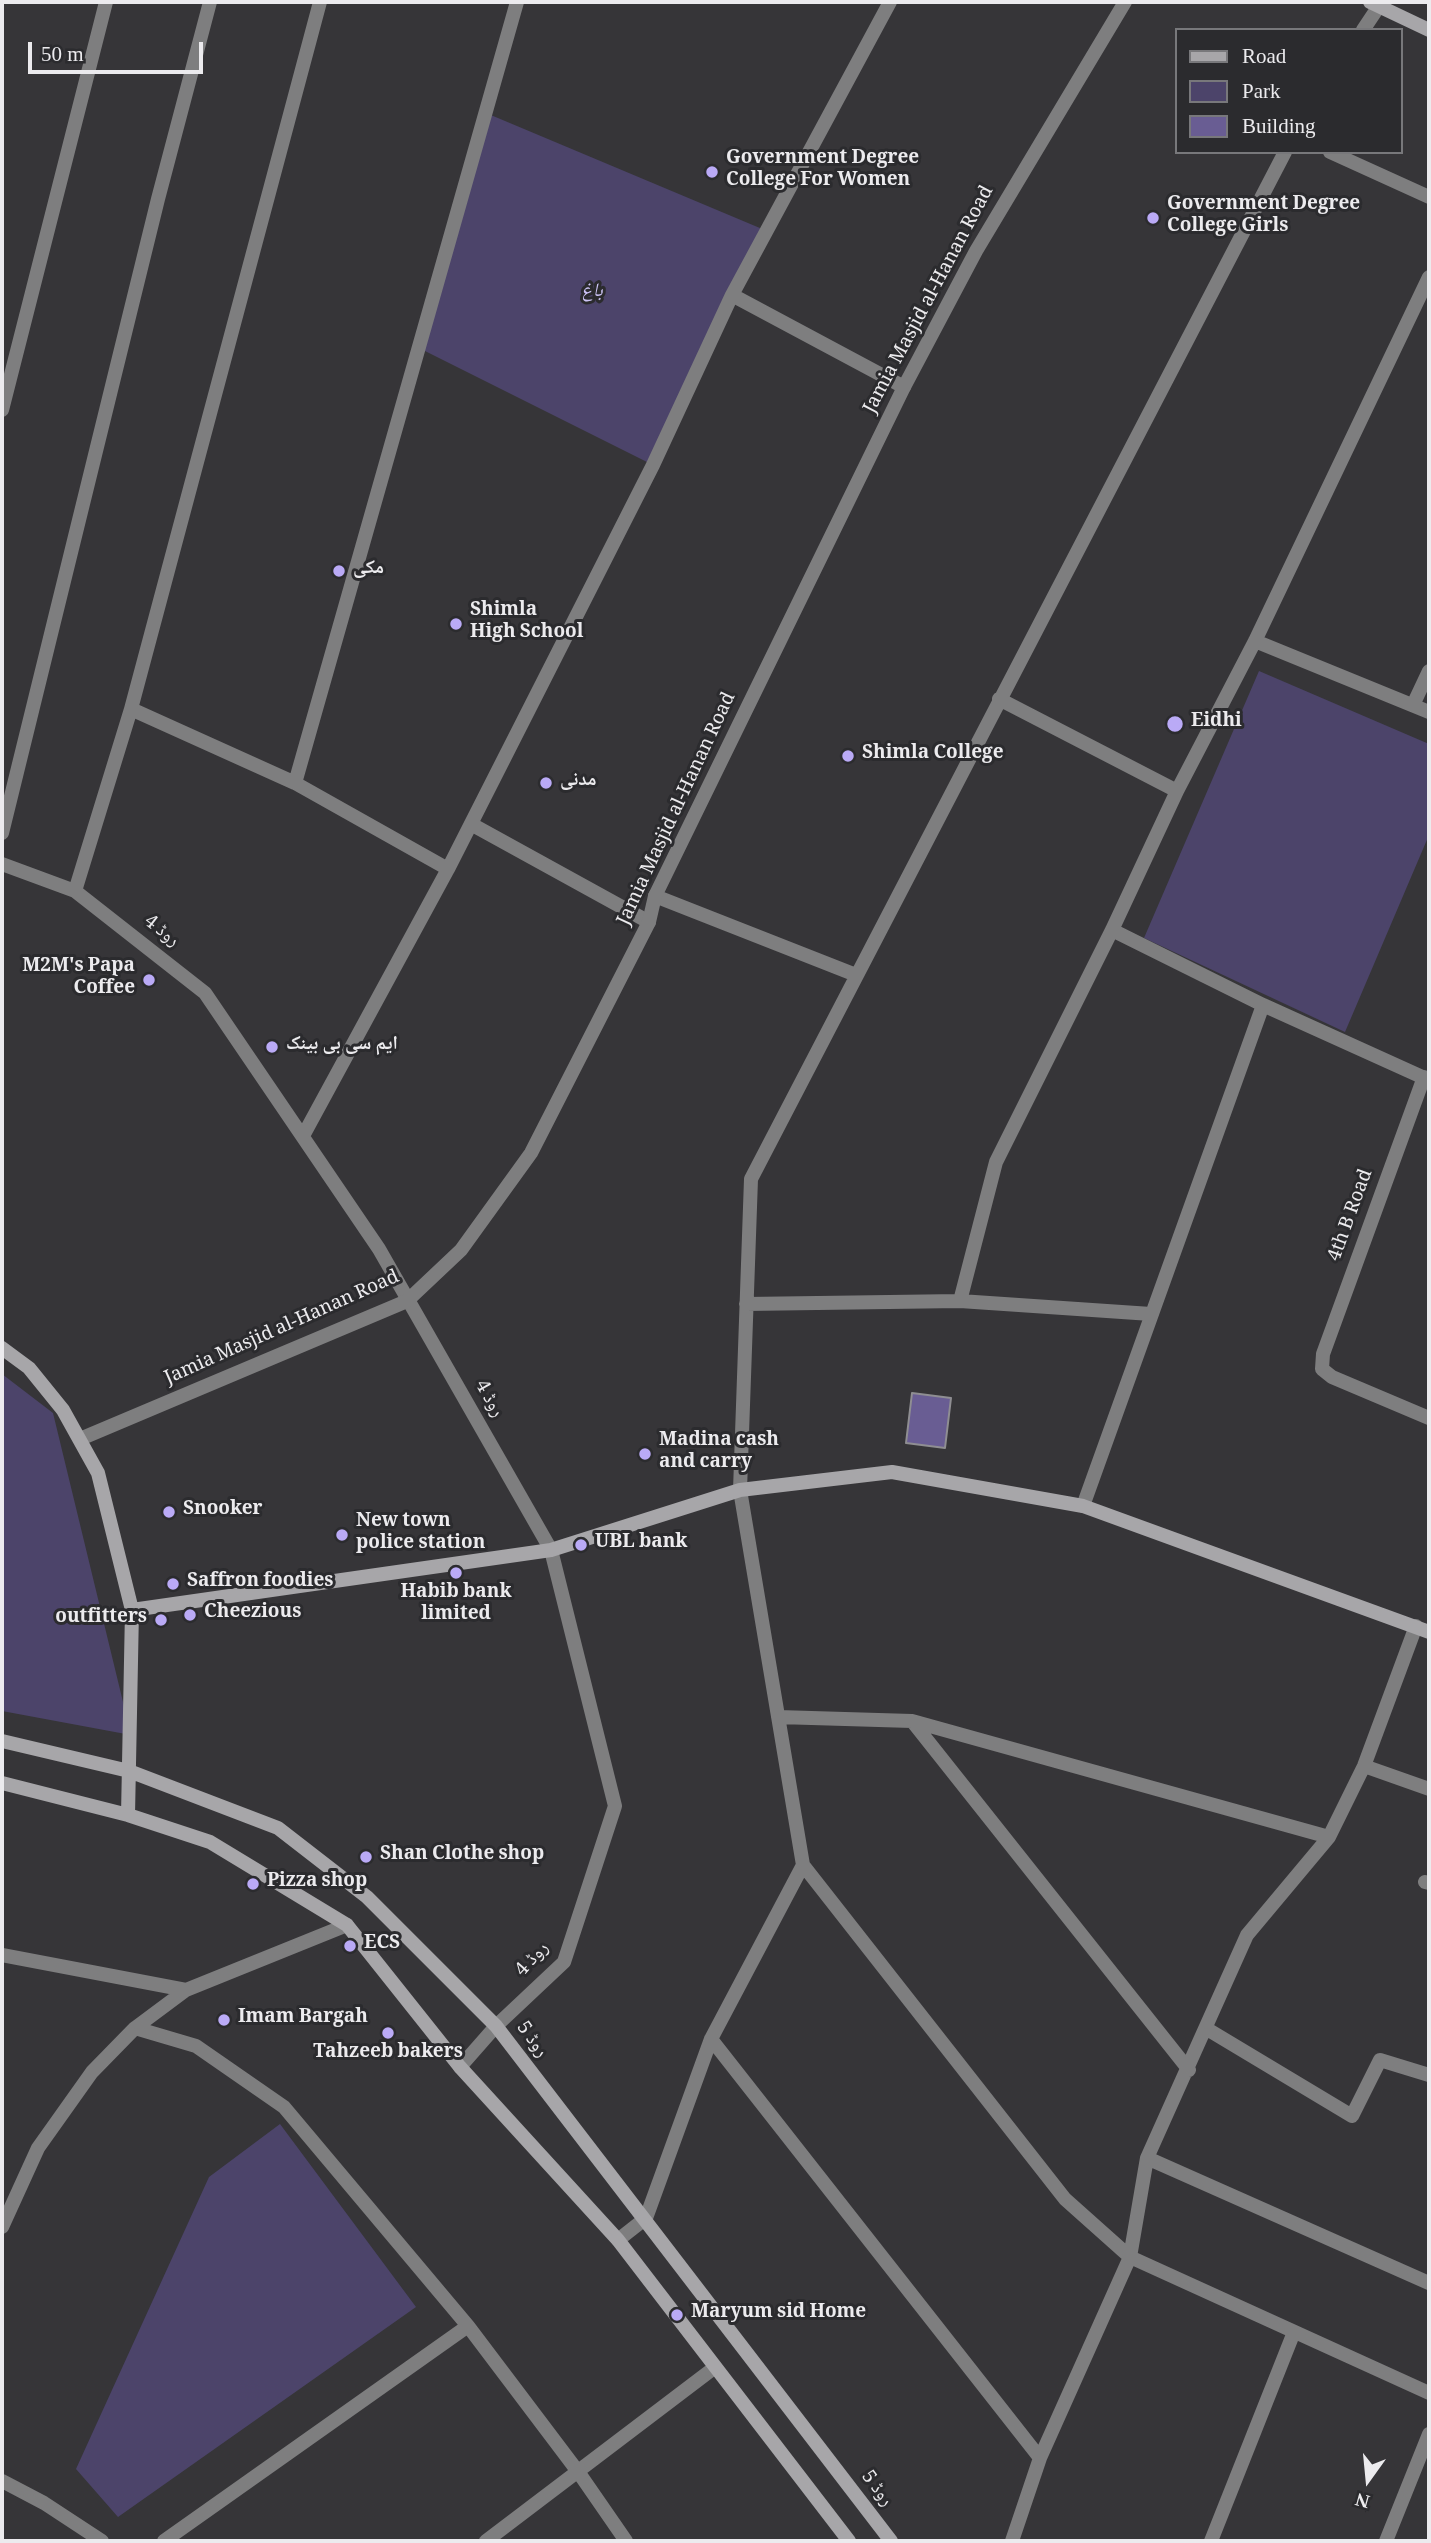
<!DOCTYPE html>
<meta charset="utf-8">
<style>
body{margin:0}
#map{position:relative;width:1431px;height:2543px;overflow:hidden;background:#363538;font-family:Georgia,serif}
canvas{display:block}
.frame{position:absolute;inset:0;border:4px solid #ecebee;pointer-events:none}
.legend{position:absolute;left:1175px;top:28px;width:228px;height:126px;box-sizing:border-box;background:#2b2b2e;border:2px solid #78787b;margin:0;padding:9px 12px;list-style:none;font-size:21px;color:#ecebee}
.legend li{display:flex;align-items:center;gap:14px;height:35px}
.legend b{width:35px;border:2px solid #78787b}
.north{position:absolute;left:1333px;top:2445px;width:70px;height:70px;-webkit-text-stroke:5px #2b2b2e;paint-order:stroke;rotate:195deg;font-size:19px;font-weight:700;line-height:28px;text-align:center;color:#ecebee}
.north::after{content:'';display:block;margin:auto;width:24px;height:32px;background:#ecebee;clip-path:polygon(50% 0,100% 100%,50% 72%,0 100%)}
.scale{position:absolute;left:28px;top:42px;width:175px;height:32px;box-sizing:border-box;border:4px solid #ecebee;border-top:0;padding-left:9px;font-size:21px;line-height:24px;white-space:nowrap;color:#ecebee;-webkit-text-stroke:5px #2b2b2e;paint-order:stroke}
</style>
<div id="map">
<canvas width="1431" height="2543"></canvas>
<div class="frame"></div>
<ul class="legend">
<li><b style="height:9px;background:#a7a6a9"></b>Road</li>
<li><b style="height:19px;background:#4c446a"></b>Park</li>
<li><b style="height:19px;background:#695d93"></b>Building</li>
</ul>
<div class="north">N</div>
<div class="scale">50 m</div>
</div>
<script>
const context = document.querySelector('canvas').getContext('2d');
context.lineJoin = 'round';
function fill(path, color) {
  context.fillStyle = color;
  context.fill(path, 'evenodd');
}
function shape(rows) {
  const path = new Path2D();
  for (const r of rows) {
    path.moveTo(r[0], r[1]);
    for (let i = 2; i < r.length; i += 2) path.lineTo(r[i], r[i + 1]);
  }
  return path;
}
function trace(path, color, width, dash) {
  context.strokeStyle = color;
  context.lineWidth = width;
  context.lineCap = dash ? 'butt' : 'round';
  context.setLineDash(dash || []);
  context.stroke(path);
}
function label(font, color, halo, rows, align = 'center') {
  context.font = font + ' Georgia,"Noto Naskh Arabic",serif';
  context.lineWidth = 6;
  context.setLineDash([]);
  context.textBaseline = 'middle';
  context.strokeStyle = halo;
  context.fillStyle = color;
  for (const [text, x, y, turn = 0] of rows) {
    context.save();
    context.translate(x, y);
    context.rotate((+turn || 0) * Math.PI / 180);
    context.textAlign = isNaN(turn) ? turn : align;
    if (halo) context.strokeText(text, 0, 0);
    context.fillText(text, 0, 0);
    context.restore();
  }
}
fill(shape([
 [486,113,767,231,653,465,419,348],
 [1259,671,1429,744,1429,835,1345,1032,1144,938],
 [2,1374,53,1413,131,1735,2,1711],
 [280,2124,416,2307,118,2517,76,2469,209,2177]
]), '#4c446a');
const building = shape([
 [912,1393,951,1398,945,1448,906,1443,912,1393]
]);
fill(building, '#695d93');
trace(building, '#8f8e92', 2);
trace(shape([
 [1363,30,1379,6],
 [1330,152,1429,197],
 [732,295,904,387],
 [2,410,106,2],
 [1255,641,1429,712],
 [999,699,1177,791],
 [1413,705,1429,671],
 [131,709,295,783,448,869],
 [295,783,517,2],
 [471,824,649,922],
 [2,833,158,199,210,2],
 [2,864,75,891,205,993,379,1249,551,1550,615,1806,564,1962,496,2026,460,2067],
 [75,891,131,709,320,2],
 [655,896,856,975],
 [1112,930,1263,1005,1429,1080],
 [1424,1077,1323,1354,1322,1369,1332,1377,1429,1418],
 [303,1136,448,869,653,465,732,295,890,2],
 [960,1301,996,1162,1112,930,1177,791,1255,641,1429,277],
 [746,1304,960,1301,1151,1314],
 [1083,1506,1263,1005],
 [778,1717,912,1721,1329,1837],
 [912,1721,1189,2070],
 [1364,1766,1429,1789],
 [803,1865,1065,2199,1130,2257,1429,2393],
 [1425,1882,1429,1883],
 [2,1955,186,1990],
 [135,2028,196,2046,284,2107,468,2326,579,2473,626,2541],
 [1207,2029,1352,2116,1380,2060,1429,2075],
 [711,2039,1040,2458],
 [1147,2158,1429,2283],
 [2,2227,38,2148,92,2072,135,2028,186,1990,347,1925],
 [618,2240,646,2218,711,2039,803,1865,740,1490,751,1179,1285,152],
 [2,2481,44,2503,102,2541],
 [164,2541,468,2326],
 [486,2541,714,2368],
 [1012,2541,1040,2458,1130,2257,1147,2158,1247,1935,1329,1837,1364,1766,1416,1626],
 [1211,2541,1294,2332],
 [1386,2541,1429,2434]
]), '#7e7e7f', 14);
trace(shape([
 [80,1439,407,1301,461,1250,531,1153,649,922,655,896,904,387,976,251,1125,2]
]), '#7e7e7f', 14);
trace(shape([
 [1370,2,1429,30],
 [2,1348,29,1368,63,1410,98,1473,132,1610,128,1815],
 [132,1610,551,1550,740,1490,892,1472,1083,1506,1429,1632],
 [2,1741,129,1771,278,1828,367,1897,496,2026,891,2541],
 [2,1783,128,1815,210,1842,347,1925,460,2067,618,2240,849,2541]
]), '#a7a6a9', 14);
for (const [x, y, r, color] of [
 [712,172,7,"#baaaf6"],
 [1153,218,7,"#baaaf6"],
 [339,571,7,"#baaaf6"],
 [456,624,7,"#baaaf6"],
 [1175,724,9,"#baaaf6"],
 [848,756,7,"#baaaf6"],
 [546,783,7,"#baaaf6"],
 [149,980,7,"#baaaf6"],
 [272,1047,7,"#baaaf6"],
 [645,1454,7,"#baaaf6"],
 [169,1512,7,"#baaaf6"],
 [342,1535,7,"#baaaf6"],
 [581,1545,7,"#baaaf6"],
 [456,1573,7,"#baaaf6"],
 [173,1584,7,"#baaaf6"],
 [190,1615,7,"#baaaf6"],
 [161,1620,7,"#baaaf6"],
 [366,1857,7,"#baaaf6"],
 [253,1884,7,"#baaaf6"],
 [350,1946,7,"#baaaf6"],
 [224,2020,7,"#baaaf6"],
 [388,2033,7,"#baaaf6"],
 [677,2315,7,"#baaaf6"]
]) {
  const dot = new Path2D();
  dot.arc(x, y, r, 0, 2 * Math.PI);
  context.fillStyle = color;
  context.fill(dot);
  trace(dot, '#2b2b2e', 2.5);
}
label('bold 19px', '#ecebee', '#2b2b2e', [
 ["Government Degree",726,161],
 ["College For Women",726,183],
 ["Government Degree",1167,207],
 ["College Girls",1167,229],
 ["مکی",353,571],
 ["Shimla",470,613],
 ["High School",470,635],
 ["Eidhi",1191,724],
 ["Shimla College",862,756],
 ["مدنی",560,783],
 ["M2M's Papa",135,969,"right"],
 ["Coffee",135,991,"right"],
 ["ایم سی بی بینک",286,1047],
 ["Madina cash",659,1443],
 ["and carry",659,1465],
 ["Snooker",183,1512],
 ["New town",356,1524],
 ["police station",356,1546],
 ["UBL bank",595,1545],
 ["Saffron foodies",187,1584],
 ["Habib bank",456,1595,"center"],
 ["limited",456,1617,"center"],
 ["Cheezious",204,1615],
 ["outfitters",147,1620,"right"],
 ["Shan Clothe shop",380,1857],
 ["Pizza shop",267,1884],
 ["ECS",364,1946],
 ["Imam Bargah",238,2020],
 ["Tahzeeb bakers",388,2055,"center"],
 ["Maryum sid Home",691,2315]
], 'left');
label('italic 19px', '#cdc4f6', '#2b2b2e', [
 ["باغ",592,294]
]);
label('19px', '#ecebee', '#2b2b2e', [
 ["Jamia Masjid al-Hanan Road",931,301,-62],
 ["Jamia Masjid al-Hanan Road",679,810,-65],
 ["روڈ 4",160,933,38],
 ["4th B Road",1353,1216,-70],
 ["Jamia Masjid al-Hanan Road",283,1330,-24],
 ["روڈ 4",487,1400,60],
 ["روڈ 4",534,1961,-48],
 ["روڈ 5",530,2041,54],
 ["روڈ 5",875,2490,53]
]);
</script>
